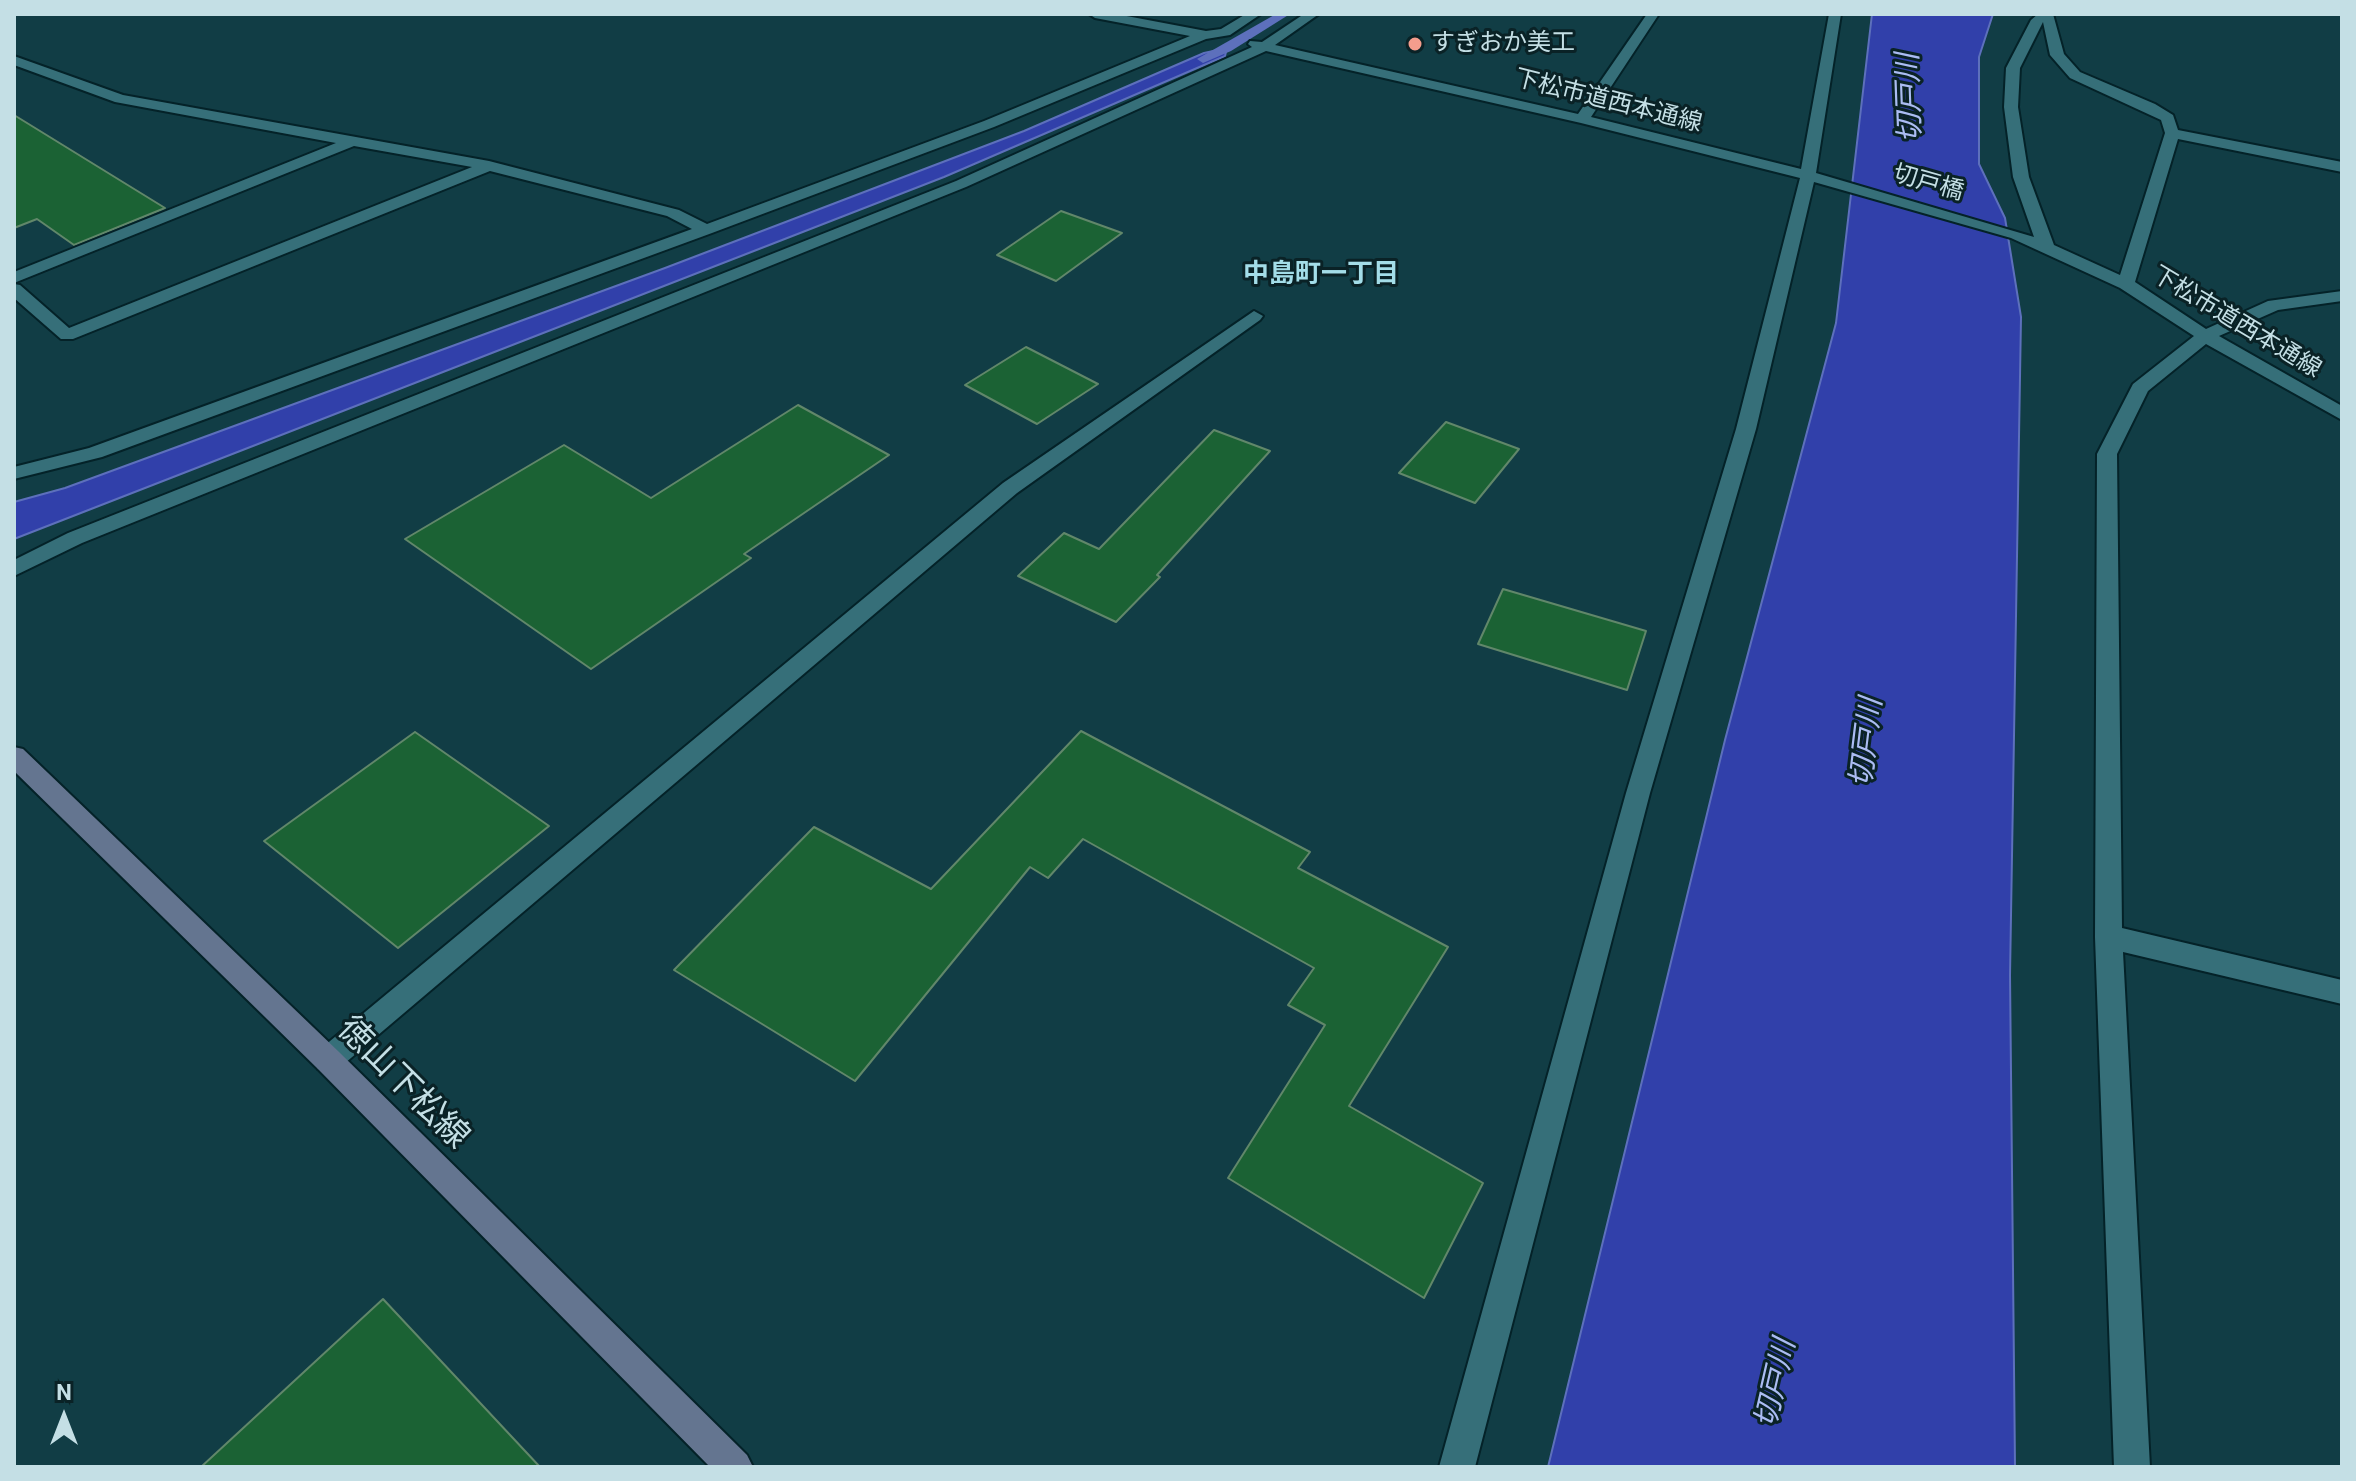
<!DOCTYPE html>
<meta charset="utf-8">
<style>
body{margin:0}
#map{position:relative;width:2356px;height:1481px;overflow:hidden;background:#113d45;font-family:Roboto,sans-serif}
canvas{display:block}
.frame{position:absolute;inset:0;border:16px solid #c4dfe5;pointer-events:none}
.north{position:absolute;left:24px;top:1377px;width:80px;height:80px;-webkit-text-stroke:6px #0a2226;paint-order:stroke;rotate:0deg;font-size:22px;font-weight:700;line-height:32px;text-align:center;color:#c4dfe5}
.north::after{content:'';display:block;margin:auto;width:28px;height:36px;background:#c4dfe5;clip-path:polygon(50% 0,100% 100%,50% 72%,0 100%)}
</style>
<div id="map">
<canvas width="2356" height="1481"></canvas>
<div class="frame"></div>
<div class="north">N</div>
</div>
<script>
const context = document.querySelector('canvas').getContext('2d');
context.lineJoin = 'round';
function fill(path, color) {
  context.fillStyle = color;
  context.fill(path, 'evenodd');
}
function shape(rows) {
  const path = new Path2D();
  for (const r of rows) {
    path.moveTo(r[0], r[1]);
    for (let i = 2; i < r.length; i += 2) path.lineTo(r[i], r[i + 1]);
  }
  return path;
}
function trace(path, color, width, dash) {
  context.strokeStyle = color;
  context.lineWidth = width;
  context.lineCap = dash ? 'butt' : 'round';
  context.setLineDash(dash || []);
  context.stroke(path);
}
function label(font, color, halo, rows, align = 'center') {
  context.font = font + ' Roboto,"Noto Sans JP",sans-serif';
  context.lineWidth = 6;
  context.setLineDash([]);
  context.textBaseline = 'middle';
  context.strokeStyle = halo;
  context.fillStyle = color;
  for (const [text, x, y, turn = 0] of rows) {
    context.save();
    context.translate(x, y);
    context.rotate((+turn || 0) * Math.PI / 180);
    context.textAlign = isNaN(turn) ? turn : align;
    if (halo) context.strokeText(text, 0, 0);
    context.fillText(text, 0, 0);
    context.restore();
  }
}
const water = shape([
 [1872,14,1993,14,1979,57,1979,164,2005,218,2021,317,2010,975,2015,1467,1548,1467,1725,740,1836,323,1872,14],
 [1227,48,1225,56,944,177,14,539,14,502,65,488,665,268,1024,131,1204,53,1227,48]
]);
fill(water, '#3140aa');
trace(water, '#5d70bc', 2);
fill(shape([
 [1276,14,1290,14,1231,51,1203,63,1197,59,1276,14]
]), '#5d70bc');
const building = shape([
 [14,115,165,208,74,245,37,219,14,228,14,115],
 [1061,211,1122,233,1056,281,997,255,1061,211],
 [1026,347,1098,384,1037,424,965,385,1026,347],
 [798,405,889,455,744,554,751,558,591,669,405,539,564,445,651,498,798,405],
 [1446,422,1519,449,1475,503,1399,473,1446,422],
 [1214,430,1270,451,1157,575,1160,577,1116,622,1018,576,1064,533,1099,549,1214,430],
 [1503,589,1646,631,1627,690,1478,644,1503,589],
 [1081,731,1310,852,1298,868,1448,947,1349,1106,1483,1183,1424,1298,1228,1178,1325,1025,1288,1005,1314,968,1083,839,1048,878,1030,867,855,1081,674,970,814,827,931,889,1081,731],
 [415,732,549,826,398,948,264,841,415,732],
 [383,1299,540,1467,201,1467,383,1299]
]);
fill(building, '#1b6234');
trace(building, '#61876a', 2);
const street = shape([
 [1089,14,1116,14,1206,31,1221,29,1246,14,1261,14,1230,35,1206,39,994,127,712,233,102,457,14,479,14,467,89,448,692,229,667,216,490,171,73,339,61,339,14,298,14,284,20,285,69,328,472,167,354,146,14,283,14,272,336,143,115,102,14,65,14,56,123,95,489,161,679,210,707,224,984,121,1190,36,1095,18,1089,14],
 [1304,14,1319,14,1275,45,1578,114,1647,14,1659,14,1591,117,1801,169,1829,14,1841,14,1816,173,2034,237,2013,177,2004,107,2006,68,2031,20,2038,14,2053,14,2064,54,2080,72,2155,104,2173,115,2178,130,2342,162,2342,172,2178,139,2135,282,2206,329,2268,301,2342,291,2342,301,2278,310,2219,336,2342,406,2342,420,2206,344,2148,391,2117,454,2122,928,2342,980,2342,1004,2123,952,2150,1467,2114,1467,2095,937,2097,454,2133,384,2194,336,2120,288,2011,238,1814,182,1756,429,1650,793,1475,1467,1439,1467,1626,793,1736,429,1800,178,1581,123,1266,51,966,187,82,543,14,576,14,560,68,533,956,181,1252,47,1248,44,1250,41,1262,42,1304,14],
 [2043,22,2050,55,2070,78,2161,120,2165,133,2120,275,2054,245,2029,177,2018,107,2020,68,2043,22],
 [1254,311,1263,316,1260,320,1017,493,338,1069,328,1073,318,1069,314,1060,318,1051,1003,483,1254,311]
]);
const secondary = shape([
 [14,747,23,749,338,1051,747,1455,753,1467,710,1467,318,1069,14,771,14,747]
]);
trace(street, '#042228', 4);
trace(secondary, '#042228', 4);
fill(street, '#366f79');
fill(secondary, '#647590');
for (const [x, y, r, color] of [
 [1415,44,8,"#f49d8d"]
]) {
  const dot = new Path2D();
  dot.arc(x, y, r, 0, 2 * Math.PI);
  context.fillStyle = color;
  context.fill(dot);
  trace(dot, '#0a2226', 3);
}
label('24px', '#c4dfe5', '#0a2226', [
 ["すぎおか美工",1431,44]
], 'left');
label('24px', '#c4dfe5', '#0a2226', [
 ["下松市道西本通線",1608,102,14],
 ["切戸橋",1928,184,16],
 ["下松市道西本通線",2236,323,31]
]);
label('bold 26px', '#a3dde8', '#0a2226', [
 ["中島町一丁目",1321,275]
]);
label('italic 30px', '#abbcf3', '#0a2226', [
 ["切戸川",1911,98,-92],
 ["切戸川",1868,743,-83],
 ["切戸川",1777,1384,-77]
]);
label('34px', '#c4dfe5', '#0a2226', [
 ["徳山下松線",402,1084,45]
]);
</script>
